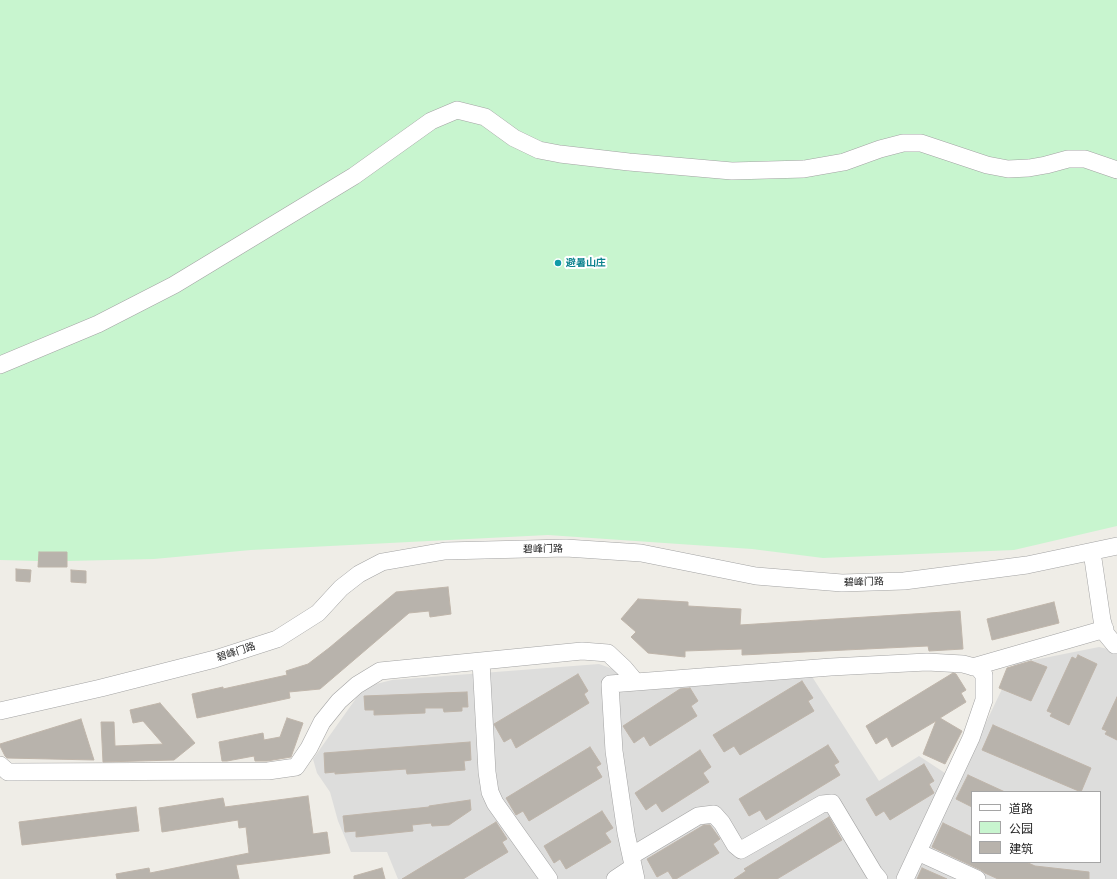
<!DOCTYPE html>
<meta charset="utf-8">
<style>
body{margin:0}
#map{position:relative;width:1117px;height:879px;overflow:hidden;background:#efede7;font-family:"Public Sans","Noto Sans SC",sans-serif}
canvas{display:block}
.legend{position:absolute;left:971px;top:791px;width:130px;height:72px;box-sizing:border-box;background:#fff;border:1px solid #a5a5a5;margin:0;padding:5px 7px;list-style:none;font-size:12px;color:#1f1f1f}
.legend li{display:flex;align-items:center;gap:8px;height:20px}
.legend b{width:20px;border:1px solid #a5a5a5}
</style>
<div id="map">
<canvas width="1117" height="879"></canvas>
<ul class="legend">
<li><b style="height:5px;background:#fff"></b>道路</li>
<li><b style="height:11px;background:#c8f5cf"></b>公园</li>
<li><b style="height:11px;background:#b8b3ac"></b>建筑</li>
</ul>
</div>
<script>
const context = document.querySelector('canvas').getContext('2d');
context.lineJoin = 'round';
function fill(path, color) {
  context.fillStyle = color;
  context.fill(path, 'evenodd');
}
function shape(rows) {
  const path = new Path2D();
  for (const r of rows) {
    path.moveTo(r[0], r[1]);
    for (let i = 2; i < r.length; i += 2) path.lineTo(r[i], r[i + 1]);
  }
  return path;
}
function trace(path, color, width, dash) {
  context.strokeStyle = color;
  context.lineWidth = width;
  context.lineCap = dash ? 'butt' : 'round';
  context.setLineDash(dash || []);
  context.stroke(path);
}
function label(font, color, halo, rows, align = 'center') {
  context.font = font + ' "Public Sans","Noto Sans SC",sans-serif';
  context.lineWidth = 4;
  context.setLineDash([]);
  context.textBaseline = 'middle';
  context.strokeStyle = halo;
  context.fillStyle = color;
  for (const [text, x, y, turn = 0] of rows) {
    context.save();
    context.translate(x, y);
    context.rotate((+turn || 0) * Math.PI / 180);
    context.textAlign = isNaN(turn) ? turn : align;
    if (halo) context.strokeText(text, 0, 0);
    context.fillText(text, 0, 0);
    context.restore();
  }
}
fill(shape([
 [1099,647,1117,651,1117,879,911,879,1014,664],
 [972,792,1100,792,1100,862,972,862],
 [599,664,616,670,619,676,811,675,879,781,919,756,948,775,899,879,398,879,387,852,351,852,338,821,330,792,317,773,313,759,357,697,365,690,376,684,392,680]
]), '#dddddc');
fill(shape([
 [0,0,1117,0,1117,526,1014,550,823,558,752,549,548,535,251,550,154,559,67,561,67,567,38,567,38,561,0,560]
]), '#c8f5cf');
const building = shape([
 [39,552,67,552,67,567,38,567,39,552],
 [16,569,31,570,30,582,16,581,16,569],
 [71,570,86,571,86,583,71,582,71,570],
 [448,587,451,614,430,617,429,611,409,613,320,689,289,692,290,698,197,718,192,694,223,687,223,689,287,675,286,671,308,664,329,648,396,592,448,587],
 [638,599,688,602,688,606,741,609,740,625,960,611,963,649,929,651,928,646,742,655,742,649,685,651,685,657,648,653,631,637,636,632,621,619,638,599],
 [1054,602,1059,623,992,640,987,619,1054,602],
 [1078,655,1097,664,1069,725,1050,716,1052,713,1047,711,1072,657,1076,659,1078,655],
 [1031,661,1047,667,1031,701,999,688,1007,668,1031,661],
 [953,673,956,674,966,690,961,693,966,702,940,718,962,731,945,764,923,754,936,721,892,747,887,737,876,744,866,726,953,673],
 [578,674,588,691,584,694,589,703,516,748,511,738,504,742,495,726,494,724,578,674],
 [802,681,813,698,808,701,814,711,740,755,734,746,724,752,713,735,802,681],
 [690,688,698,701,691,706,697,716,650,746,644,736,634,743,623,726,680,689,690,688],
 [467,692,468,707,462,707,462,711,444,712,443,708,425,708,425,713,374,715,374,710,365,710,364,696,467,692],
 [1117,697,1117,740,1105,734,1107,731,1102,729,1117,697],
 [160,703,195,743,174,760,103,762,101,722,114,722,115,746,163,744,143,721,133,723,130,710,160,703],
 [287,718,303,723,291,757,267,761,255,761,254,756,227,761,222,761,219,742,263,733,264,740,280,737,287,718],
 [81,719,94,760,7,758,5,756,0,746,0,744,81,719],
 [993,725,1091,768,1081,792,982,750,993,725],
 [470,742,471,760,464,761,465,770,407,774,406,769,335,774,335,772,325,773,324,753,470,742],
 [828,745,839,762,834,765,840,775,766,820,760,810,749,816,739,799,828,745],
 [590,747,601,764,596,767,602,777,529,821,523,811,516,815,506,798,590,747],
 [700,750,711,767,703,773,709,782,662,812,656,803,646,810,635,793,700,750],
 [924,764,934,781,929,784,934,793,890,820,884,811,876,816,866,799,924,764],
 [968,775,1005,792,972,792,972,807,956,799,968,775],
 [308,796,313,834,327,832,330,853,236,865,239,879,117,879,116,874,149,868,150,873,249,853,246,827,239,828,238,820,162,832,159,808,223,798,225,807,308,796],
 [470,800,471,810,449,825,432,826,431,823,412,825,413,831,356,837,356,831,345,832,343,816,429,807,429,806,470,800],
 [136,807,139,831,22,845,19,822,136,807],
 [602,811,613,828,605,833,611,842,566,869,560,859,554,863,544,846,602,811],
 [829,817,842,840,777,879,734,879,746,871,744,869,829,817],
 [496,822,507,839,502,842,508,852,463,879,402,879,496,822],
 [943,823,972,837,972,862,1026,862,1035,866,1089,872,1089,879,998,879,985,873,981,870,932,847,943,823],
 [704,825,710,825,720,839,713,844,719,853,676,879,673,879,668,871,657,877,647,859,704,825],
 [382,868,385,879,354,879,354,876,382,868],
 [922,868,947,879,917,879,922,868]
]);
fill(building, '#b8b3ac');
trace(building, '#bfb5aa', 1);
const minor = shape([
 [0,365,98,324,174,285,354,176,431,121,457,110,485,117,514,138,539,150,560,154,629,162,732,171,804,169,844,162,880,149,903,143,921,143,987,165,1008,169,1029,168,1046,165,1068,159,1085,159,1117,170],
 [1092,552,1102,620,1106,634,1115,645,1117,645],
 [481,661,487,772,490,792,495,803,549,879],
 [973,667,1105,629],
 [0,711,101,688,215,659,277,639,318,613,341,588,359,574,382,562,445,551,566,548,641,553,756,576,842,583,904,581,1027,565,1117,546],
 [0,765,8,772,268,771,296,767,309,748,322,722,339,701,357,685,380,671,582,651,608,653,624,668,635,681],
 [918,852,977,879],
 [631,856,698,816,714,814,722,823,735,845,741,850,822,804,832,803,874,873,879,879],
 [615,879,633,867],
 [636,879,626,833,614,751,610,684,831,667,927,662,963,664,978,668,984,675,984,700,971,738,905,879]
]);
trace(minor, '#a3a3a3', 18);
trace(minor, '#fff', 17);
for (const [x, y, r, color] of [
 [558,263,4,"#0f9aa8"]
]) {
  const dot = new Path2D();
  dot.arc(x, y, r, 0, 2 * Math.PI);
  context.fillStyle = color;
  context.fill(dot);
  trace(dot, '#fff', 1.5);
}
label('bold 10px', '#0d838f', '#fff', [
 ["避暑山庄",566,263]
], 'left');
label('10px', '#1f1f1f', '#fff', [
 ["碧峰门路",543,549,-1],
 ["碧峰门路",864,582,-2],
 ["碧峰门路",236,652,-18]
]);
</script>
